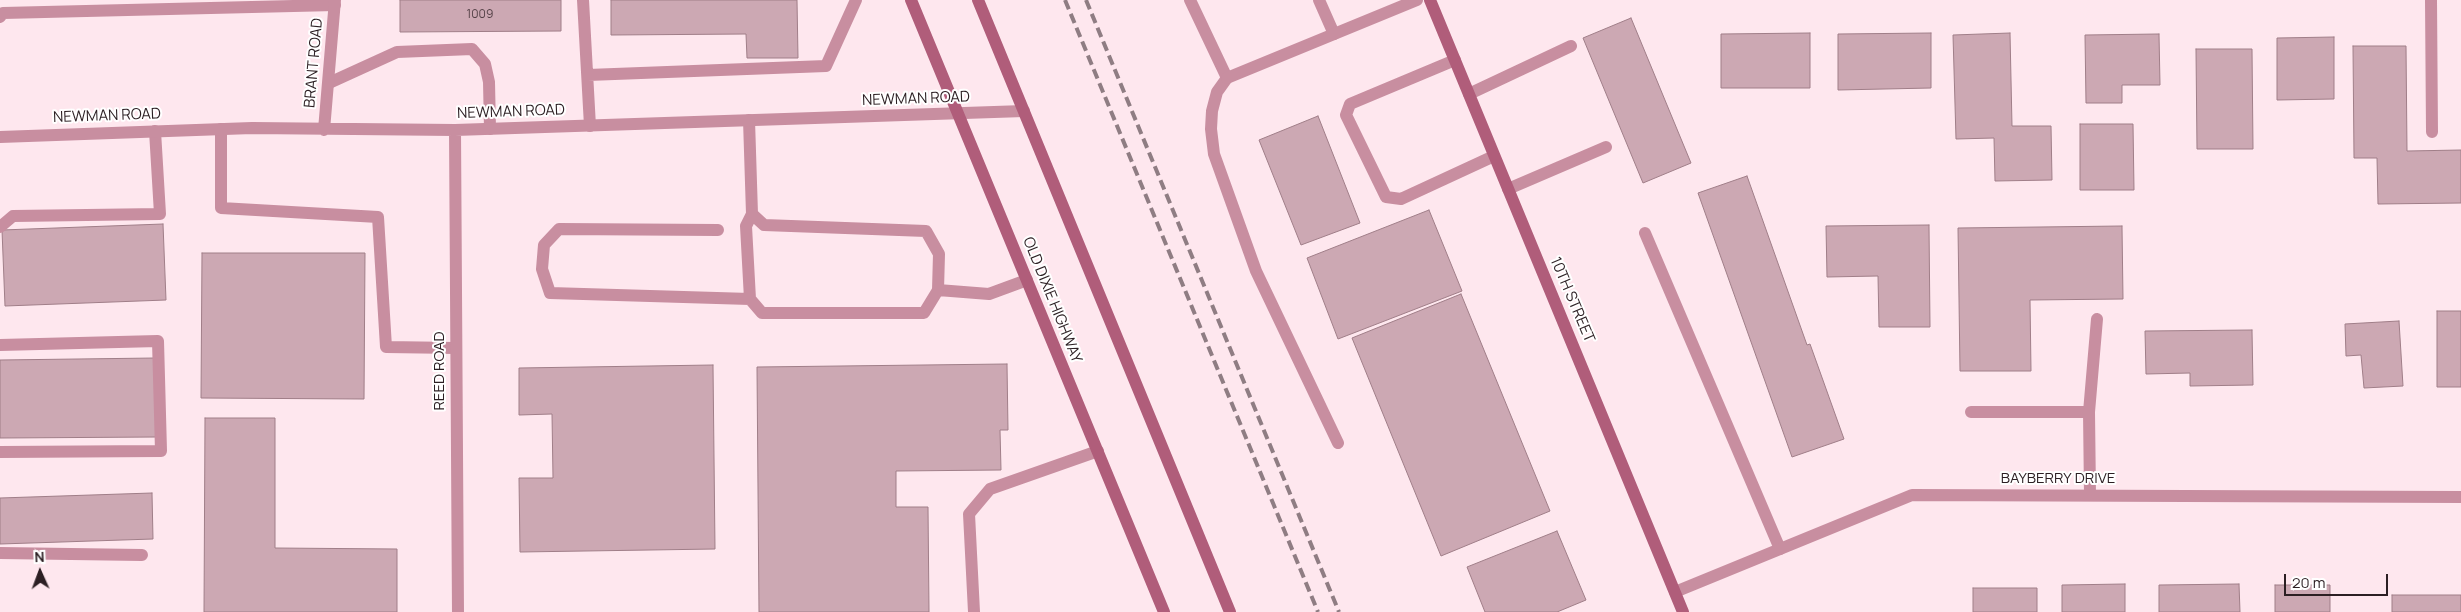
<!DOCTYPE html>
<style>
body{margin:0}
#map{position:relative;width:2461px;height:612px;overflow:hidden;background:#fee7ee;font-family:Manrope,sans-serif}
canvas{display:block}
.north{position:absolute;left:15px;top:547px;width:50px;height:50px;-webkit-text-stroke:4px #fff;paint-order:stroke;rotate:358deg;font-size:14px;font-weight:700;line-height:20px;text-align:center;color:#2c1f23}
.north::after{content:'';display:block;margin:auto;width:18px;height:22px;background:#2c1f23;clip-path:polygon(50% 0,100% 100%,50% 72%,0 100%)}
.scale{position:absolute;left:2284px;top:574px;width:104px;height:22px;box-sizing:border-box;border:2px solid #2c1f23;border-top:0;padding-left:6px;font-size:15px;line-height:18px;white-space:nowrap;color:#2c1f23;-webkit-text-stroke:4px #fff;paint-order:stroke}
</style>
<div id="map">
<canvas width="2461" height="612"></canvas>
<div class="north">N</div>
<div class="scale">20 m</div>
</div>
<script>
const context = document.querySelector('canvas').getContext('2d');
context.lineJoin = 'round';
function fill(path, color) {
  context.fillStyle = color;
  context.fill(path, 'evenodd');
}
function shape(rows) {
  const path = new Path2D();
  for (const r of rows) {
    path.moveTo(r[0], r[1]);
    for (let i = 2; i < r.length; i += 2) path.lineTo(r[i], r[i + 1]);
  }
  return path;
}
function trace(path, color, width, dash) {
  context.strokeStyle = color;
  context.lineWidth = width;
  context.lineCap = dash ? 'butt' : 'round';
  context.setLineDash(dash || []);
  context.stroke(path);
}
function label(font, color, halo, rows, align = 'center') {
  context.font = font + ' Manrope,sans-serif';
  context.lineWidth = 4;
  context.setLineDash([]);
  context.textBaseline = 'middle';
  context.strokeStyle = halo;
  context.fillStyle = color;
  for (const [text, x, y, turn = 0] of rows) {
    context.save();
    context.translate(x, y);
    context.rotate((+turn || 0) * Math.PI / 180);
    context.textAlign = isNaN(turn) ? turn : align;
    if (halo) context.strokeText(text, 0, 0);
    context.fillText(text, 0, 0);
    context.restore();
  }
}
const building = shape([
 [400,0,561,0,561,31,400,32,400,0],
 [611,0,797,0,798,58,747,58,746,34,611,35,611,0],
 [1631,18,1691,163,1643,183,1583,38,1631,18],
 [1810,33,1810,88,1721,88,1721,34,1810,33],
 [1931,33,1931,88,1838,90,1838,34,1931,33],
 [2010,33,2012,126,2051,126,2052,180,1995,181,1994,138,1956,139,1953,35,2010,33],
 [2159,34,2160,85,2122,85,2122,103,2086,103,2085,35,2159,34],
 [2334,37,2334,99,2277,100,2277,38,2334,37],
 [2353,46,2406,46,2407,151,2461,150,2461,203,2378,204,2377,158,2354,158,2353,46],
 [2196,49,2252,49,2253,149,2197,149,2196,49],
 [1318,116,1360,223,1301,245,1259,140,1318,116],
 [2080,124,2133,124,2134,190,2080,190,2080,124],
 [1747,176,1807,345,1810,344,1844,439,1792,457,1698,193,1747,176],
 [1429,210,1462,291,1338,339,1307,258,1429,210],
 [163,224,166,300,5,306,2,230,163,224],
 [1929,225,1930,327,1879,327,1878,276,1827,277,1826,226,1929,225],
 [2122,226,2123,299,2030,300,2031,371,1960,371,1958,228,2122,226],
 [202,253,365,253,364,399,201,398,202,253],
 [1461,294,1550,511,1441,556,1352,338,1461,294],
 [2437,311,2461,311,2461,387,2437,387,2437,311],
 [2399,321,2403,386,2364,388,2361,355,2346,356,2345,324,2399,321],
 [2252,330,2253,385,2190,386,2190,373,2146,374,2145,331,2252,330],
 [156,358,157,437,0,438,0,360,156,358],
 [1007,364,1008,430,1000,430,1001,470,896,471,896,507,928,507,929,612,759,612,757,367,1007,364],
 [713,365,715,549,520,552,519,478,553,478,552,414,519,415,519,368,713,365],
 [205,418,275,418,275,548,397,549,397,612,204,612,205,418],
 [152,493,153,539,0,544,0,498,152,493],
 [1557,531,1586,600,1557,612,1485,612,1467,567,1557,531],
 [2125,584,2125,612,2062,612,2062,585,2125,584],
 [2239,584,2240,612,2159,612,2159,585,2239,584],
 [2275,585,2330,585,2330,612,2275,612,2275,585],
 [1973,588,2037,588,2037,612,1973,612,1973,588],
 [2392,595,2461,595,2461,612,2392,612,2392,595]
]);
fill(building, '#cca8b3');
trace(building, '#a07e88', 1);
trace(shape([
 [583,0,590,126],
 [1190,0,1227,78,1217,92,1212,111,1211,129,1214,154,1256,271,1338,443],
 [1319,0,1334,34],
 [2431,0,2432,132],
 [0,17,3,13,335,5],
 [1455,60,1350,104,1346,115,1386,197,1401,199,1494,156],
 [588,75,826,66,856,0],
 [329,83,397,52,472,49,485,64,489,82,490,129],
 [1469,94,1571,46],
 [749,120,752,214,764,225,926,231,939,254,938,290,924,313,762,313,750,299,746,226,752,214],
 [221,129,221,208,378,217,386,347,456,348],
 [1508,189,1606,147],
 [0,227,13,216,160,214,155,131],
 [718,230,559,229,544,245,542,269,550,293,750,299],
 [1645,233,1780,549],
 [938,290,989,294,1027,280],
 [0,345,158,341,161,451,0,452],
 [1971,412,2089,412,2097,319],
 [2089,412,2090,495],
 [0,553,142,555],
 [974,612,969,514,990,489,1098,451]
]), '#c88ea0', 12);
trace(shape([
 [1227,78,1417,0],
 [324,130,335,0],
 [455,130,458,612],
 [0,137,252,128,455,130,1024,111],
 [1675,592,1912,495,2461,497]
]), '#c88ea0', 12);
trace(shape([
 [911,0,1164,612],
 [978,0,1230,612],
 [1430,0,1683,612]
]), '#b05d7a', 12);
trace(shape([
 [1065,0,1318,612],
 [1086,0,1339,612]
]), '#8f7d83', 4, [10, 5]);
label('12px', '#544147', null, [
 ["1009",480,15]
]);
label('15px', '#2c1f23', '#fff', [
 ["BRANT ROAD",314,63,-85],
 ["NEWMAN ROAD",916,99,-2],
 ["NEWMAN ROAD",511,112,-2],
 ["NEWMAN ROAD",107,116,-2],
 ["OLD DIXIE HIGHWAY",1052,300,68],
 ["10TH STREET",1572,300,67],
 ["REED ROAD",440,371,-90],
 ["BAYBERRY DRIVE",2058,479]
]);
</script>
